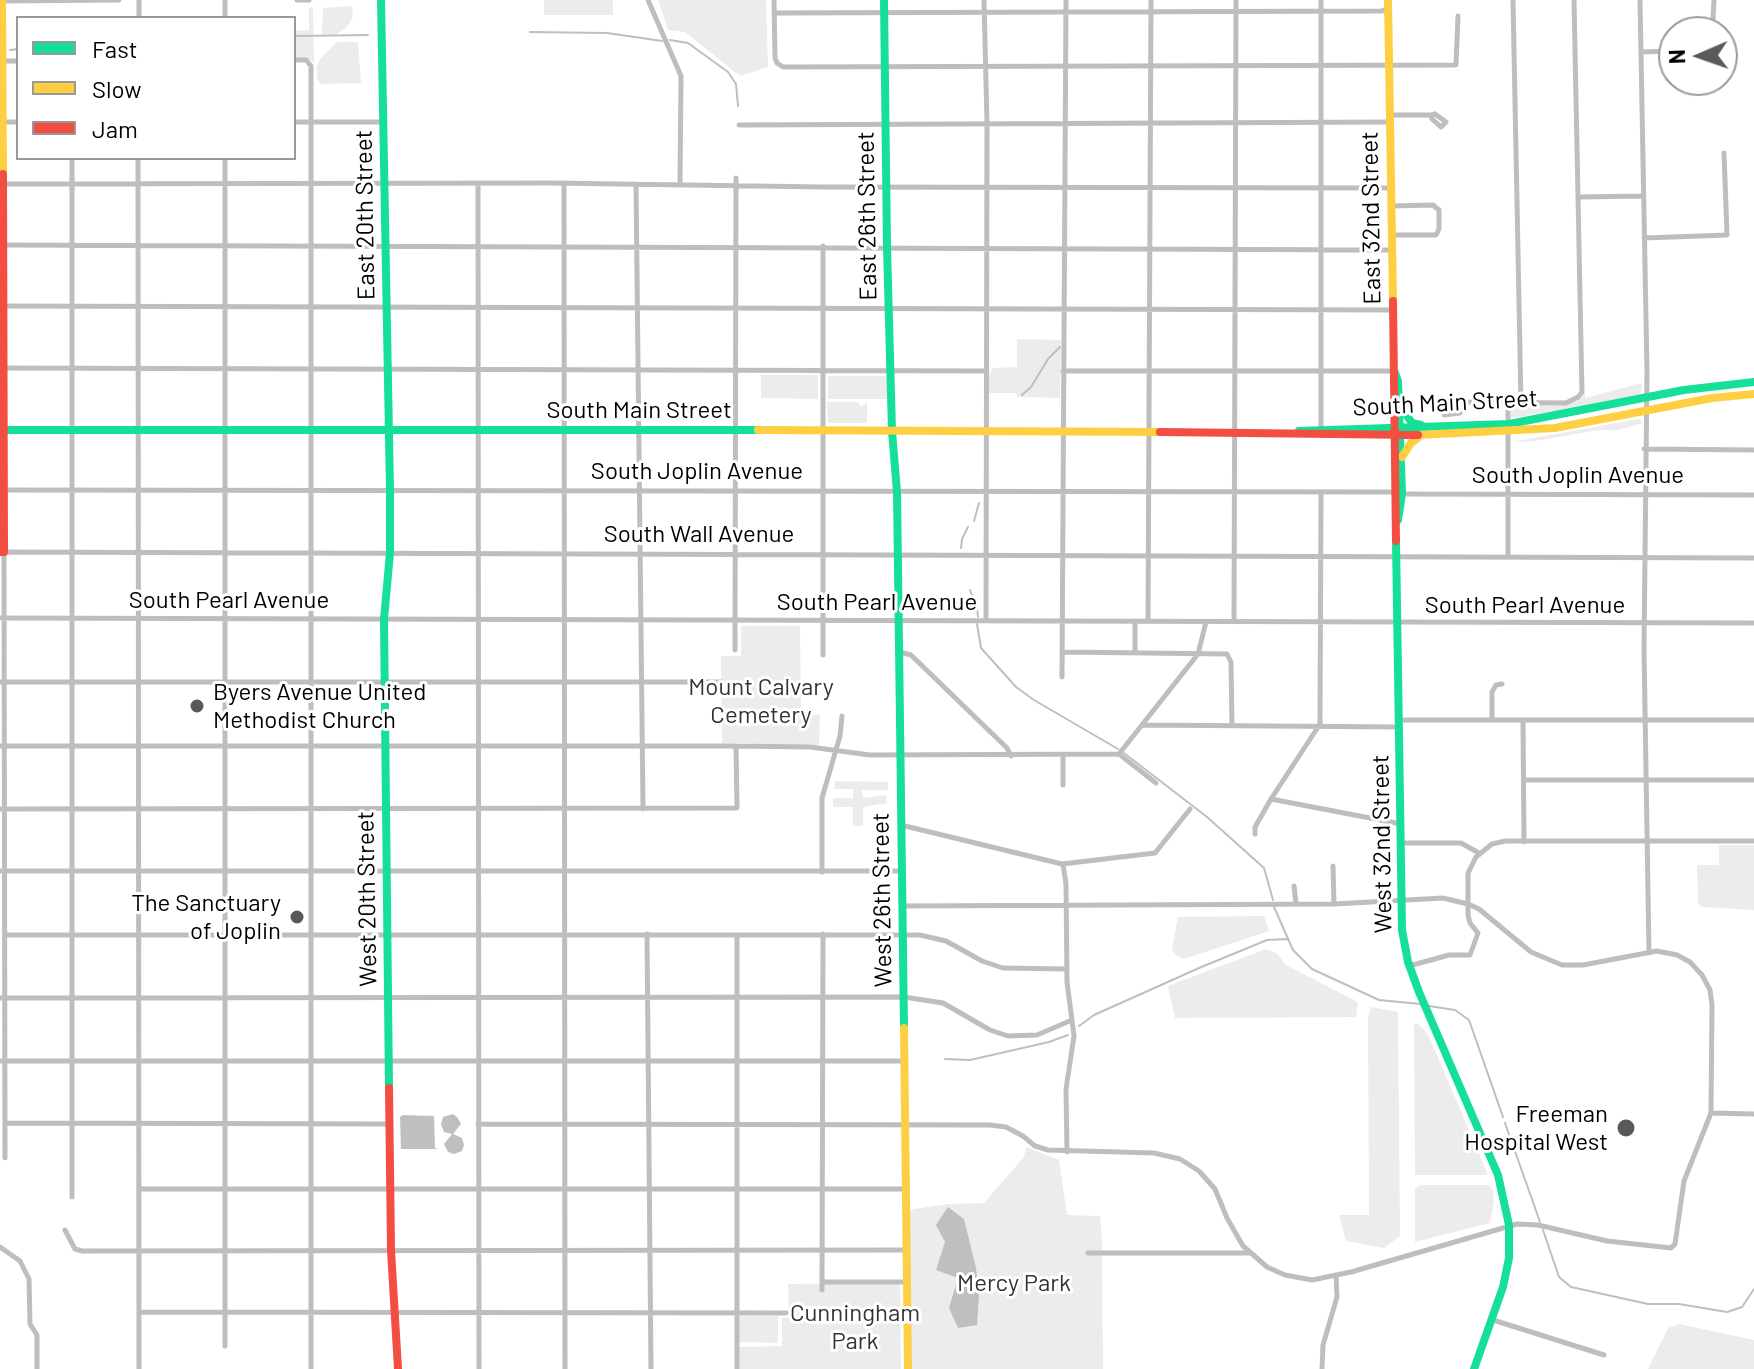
<!DOCTYPE html>
<style>
body{margin:0}
#map{position:relative;width:1754px;height:1369px;overflow:hidden;background:#fff;font-family:Barlow,sans-serif}
canvas{display:block}
.legend{position:absolute;left:16px;top:16px;width:280px;height:144px;box-sizing:border-box;background:#fff;border:2px solid #999;margin:0;padding:10px 14px;list-style:none;font-size:24px;color:#000}
.legend li{display:flex;align-items:center;gap:16px;height:40px}
.legend b{width:40px;border:2px solid #999}
.north{position:absolute;left:1658px;top:16px;width:80px;height:80px;box-sizing:border-box;background:#fff;border:2px solid #999;border-radius:50%;rotate:268deg;font-size:22px;font-weight:700;line-height:32px;text-align:center;color:#000}
.north::after{content:'';display:block;margin:auto;width:28px;height:36px;background:#595959;clip-path:polygon(50% 0,100% 100%,50% 72%,0 100%)}
</style>
<div id="map">
<canvas width="1754" height="1369"></canvas>
<ul class="legend">
<li><b style="height:10px;background:#16e098"></b>Fast</li>
<li><b style="height:10px;background:#ffcf43"></b>Slow</li>
<li><b style="height:10px;background:#f24e42"></b>Jam</li>
</ul>
<div class="north">N</div>
</div>
<script>
const context = document.querySelector('canvas').getContext('2d');
context.lineJoin = 'round';
function fill(path, color) {
  context.fillStyle = color;
  context.fill(path, 'evenodd');
}
function shape(rows) {
  const path = new Path2D();
  for (const r of rows) {
    path.moveTo(r[0], r[1]);
    for (let i = 2; i < r.length; i += 2) path.lineTo(r[i], r[i + 1]);
  }
  return path;
}
function trace(path, color, width, dash) {
  context.strokeStyle = color;
  context.lineWidth = width;
  context.lineCap = dash ? 'butt' : 'round';
  context.setLineDash(dash || []);
  context.stroke(path);
}
function label(font, color, halo, rows, align = 'center') {
  context.font = font + ' Barlow,sans-serif';
  context.lineWidth = 6;
  context.setLineDash([]);
  context.textBaseline = 'middle';
  context.strokeStyle = halo;
  context.fillStyle = color;
  for (const [text, x, y, turn = 0] of rows) {
    context.save();
    context.translate(x, y);
    context.rotate((+turn || 0) * Math.PI / 180);
    context.textAlign = isNaN(turn) ? turn : align;
    if (halo) context.strokeText(text, 0, 0);
    context.fillText(text, 0, 0);
    context.restore();
  }
}
fill(shape([
 [544,0,613,0,613,15,544,15],
 [658,0,766,0,768,67,740,76,685,32,668,30],
 [352,6,353,16,347,27,335,35,322,34,323,8],
 [313,7,314,63,308,59,294,59,294,31,309,30,309,8],
 [337,42,358,42,361,83,321,84,317,79,317,66,321,58],
 [1017,339,1061,340,1060,398,1017,397,1016,393,989,393,989,376,992,368,1017,367],
 [761,375,818,375,818,399,761,398],
 [828,376,887,376,887,399,828,399],
 [1642,383,1640,397,1511,418,1511,409,1515,404,1567,404,1577,401,1585,392,1585,398],
 [827,402,858,402,861,407,867,402,867,423,828,423],
 [1639,419,1643,423,1618,430,1598,430,1535,441,1511,442],
 [741,626,800,626,801,715,820,715,819,745,722,743,721,656,741,656],
 [835,781,888,782,888,790,862,790,863,798,886,795,887,803,863,807,863,826,853,826,853,807,833,807,833,798,853,798,853,789,834,789],
 [1719,845,1754,845,1754,910,1702,907,1698,904,1697,865,1719,865],
 [1264,916,1269,931,1184,959,1175,955,1172,949,1178,917],
 [1266,949,1278,954,1286,965,1358,1002,1356,1017,1175,1018,1168,986],
 [1371,1007,1398,1012,1400,1236,1384,1248,1346,1241,1339,1215,1369,1215,1368,1017],
 [1417,1023,1428,1034,1488,1175,1415,1175,1414,1024],
 [1026,1147,1059,1160,1067,1215,1100,1216,1102,1240,1103,1369,908,1369,907,1210,949,1204,984,1203,1024,1157],
 [1420,1185,1489,1185,1493,1190,1494,1201,1490,1223,1415,1242,1415,1189],
 [900,1283,901,1369,739,1369,739,1347,782,1346,782,1318,789,1317,788,1284],
 [740,1316,778,1316,778,1343,739,1342],
 [1679,1324,1754,1340,1754,1369,1648,1369,1668,1328]
]), '#ececec');
fill(shape([
 [453,1114,458,1118,461,1124,453,1134,462,1138,464,1145,462,1151,454,1154,448,1152,444,1144,452,1134,444,1132,441,1124,443,1117],
 [403,1115,434,1116,435,1148,438,1149,401,1149,400,1117],
 [948,1207,964,1219,976,1268,979,1296,977,1325,958,1328,949,1308,958,1278,936,1270,945,1242,936,1225]
]), '#bfbfbf');
trace(shape([
 [530,32,607,33,662,41],
 [294,36,368,35],
 [670,40,688,43,728,72,736,84,738,106],
 [10,50,18,49],
 [1022,395,1031,387,1048,359,1060,347],
 [974,521,979,503],
 [961,548,962,539,968,527],
 [970,590,977,608,978,617],
 [977,624,981,648,1016,687,1034,700,1118,749],
 [1124,753,1207,817,1264,868,1273,900],
 [1274,907,1293,950,1312,969,1379,1000,1420,1004],
 [1429,1006,1455,1010,1469,1020,1503,1117],
 [1079,1026,1094,1015,1199,968,1267,940,1288,939],
 [945,1059,970,1060,1049,1042,1068,1035],
 [1505,1123,1540,1222],
 [1543,1230,1559,1277,1571,1287,1648,1304,1679,1304,1727,1312,1742,1307,1754,1289]
]), '#bfbfbf', 2);
trace(shape([
 [297,0,309,0],
 [648,0,681,76,680,185],
 [774,0,775,58,777,63,783,67,1456,65,1458,16],
 [984,0,987,123,986,621],
 [1513,0,1521,403],
 [1640,0,1647,372,1644,649,1649,953],
 [1,1,119,0],
 [774,13,1381,11,1388,9],
 [139,18,139,0],
 [225,18,225,0],
 [1706,32,1713,19,1714,0],
 [1641,52,1674,51],
 [294,60,306,60,311,66,311,1369],
 [1,61,18,61],
 [1435,114,1446,122,1441,127,1432,119,1431,115,1435,114],
 [1390,115,1431,115],
 [1,122,18,122],
 [294,122,384,122],
 [739,125,1390,122],
 [72,158,72,1197],
 [138,158,139,1369],
 [225,158,225,1346],
 [478,183,479,1369],
 [564,183,565,1369],
 [1,184,551,183,823,187,1391,188],
 [636,184,643,809],
 [1579,197,1643,196],
 [1391,206,1433,205,1439,210,1439,229,1436,235,1391,235],
 [1644,238,1727,235,1724,153],
 [1,245,1392,250],
 [1,306,1393,310],
 [1,368,987,371],
 [1063,371,1394,371],
 [1508,402,1508,557],
 [1444,415,1460,413,1463,402,1566,403,1578,397,1582,392,1574,0],
 [1321,428,1321,0],
 [1644,449,1754,450],
 [3,490,1394,492],
 [1402,494,1754,495],
 [0,618,1754,623],
 [1148,621,1151,0],
 [1234,622,1236,0],
 [735,650,736,178],
 [900,652,911,655,1007,748,1011,756],
 [1062,652,1227,654,1231,662,1232,726],
 [1135,653,1135,621],
 [823,655,823,246],
 [1062,677,1066,0],
 [0,682,721,682],
 [1400,720,1754,720],
 [1492,720,1492,692,1496,685,1502,684],
 [1523,720,1524,842],
 [1142,725,1400,727],
 [0,746,736,746,810,747,870,755,1119,754],
 [1119,754,1198,654,1206,622],
 [1119,754,1156,783],
 [1063,755,1063,785],
 [1524,780,1754,780],
 [1271,799,1401,824],
 [0,809,737,808,736,746],
 [901,825,1062,864,1155,853,1190,809],
 [1255,834,1255,827,1271,799,1320,724,1321,493],
 [1401,843,1461,843,1479,853],
 [1063,864,1066,884,1067,982,1074,1036,1066,1089,1067,1152],
 [1333,866,1334,904],
 [0,871,902,871],
 [822,872,822,798,840,736,842,716],
 [1294,886,1296,904],
 [647,934,651,1369],
 [5,935,920,935,946,941,982,961,1003,968,1066,969],
 [1409,966,1449,955,1470,955,1478,933,1470,923,1468,915,1468,873,1476,857,1492,844,1505,841,1754,841],
 [0,998,904,997,943,1003,990,1030,1008,1036,1037,1035,1072,1020],
 [0,1061,905,1061],
 [1711,1113,1754,1114],
 [5,1123,389,1124],
 [478,1124,990,1125,1006,1127,1023,1136,1035,1146,1048,1150,1154,1153,1180,1159,1199,1171,1215,1189,1227,1218,1243,1246,1267,1267,1285,1275,1312,1280,1351,1272,1517,1224,1538,1225,1607,1241,1671,1248,1675,1244,1684,1181,1711,1113,1712,1005,1710,990,1702,975,1690,962,1677,955,1657,951,1583,965,1562,965,1531,952,1479,909,1468,904,1443,898,1334,904,902,906],
 [5,1158,4,552,1754,558],
 [139,1189,906,1189],
 [65,1230,75,1249,82,1251,907,1250],
 [0,1247,20,1261,29,1279,30,1324,37,1335,37,1369],
 [1088,1253,1250,1253],
 [822,1282,907,1282],
 [822,1290,823,934],
 [139,1312,786,1313],
 [1493,1320,1604,1355],
 [737,1369,737,935],
 [1322,1369,1323,1345,1337,1297,1336,1276]
]), '#bebebe', 5);
trace(shape([
 [381,0,390,490,390,553,384,619,389,1088],
 [884,0,887,247,892,431,897,492,904,1028],
 [1395,373,1398,381,1402,494,1398,520],
 [1402,409,1412,423,1421,425],
 [0,430,758,430],
 [1299,431,1509,424,1684,390,1754,382],
 [1396,541,1402,930,1408,962,1419,992,1498,1175,1509,1225,1509,1258,1503,1287,1474,1369]
]), '#16e098', 8);
trace(shape([
 [2,0,3,174],
 [1388,0,1393,301],
 [758,430,1160,432],
 [1418,435,1555,428,1712,398,1754,394],
 [1402,457,1411,443,1420,436],
 [904,1028,908,1369]
]), '#ffcf43', 8);
trace(shape([
 [1393,301,1396,541],
 [1160,432,1418,435],
 [0,552,4,552,3,174],
 [389,1088,391,1250,398,1369]
]), '#f24e42', 8);
for (const [x, y, r, color] of [
 [197,706,8,"#595959"],
 [297,917,8,"#595959"],
 [1626,1128,10,"#595959"]
]) {
  const dot = new Path2D();
  dot.arc(x, y, r, 0, 2 * Math.PI);
  context.fillStyle = color;
  context.fill(dot);
  trace(dot, '#fff', 3);
}
label('24px', '#000', '#fff', [
 ["East 20th Street",365,215,-91],
 ["East 26th Street",867,216,-91],
 ["East 32nd Street",1371,218,-91],
 ["South Main Street",1445,403,-3],
 ["South Main Street",639,410],
 ["South Joplin Avenue",697,471],
 ["South Joplin Avenue",1578,475],
 ["South Wall Avenue",699,534],
 ["South Pearl Avenue",229,600],
 ["South Pearl Avenue",877,602],
 ["South Pearl Avenue",1525,605],
 ["West 32nd Street",1382,844,-91],
 ["West 20th Street",367,899,-91],
 ["West 26th Street",882,900,-91]
]);
label('24px', '#333', '#fff', [
 ["Mount Calvary",761,687],
 ["Cemetery",761,715],
 ["Mercy Park",1014,1283],
 ["Cunningham",855,1313],
 ["Park",855,1341]
]);
label('24px', '#000', '#fff', [
 ["Byers Avenue United",213,692,"left"],
 ["Methodist Church",213,720,"left"],
 ["The Sanctuary",281,903],
 ["of Joplin",281,931],
 ["Freeman",1608,1114],
 ["Hospital West",1608,1142]
], 'right');
</script>
